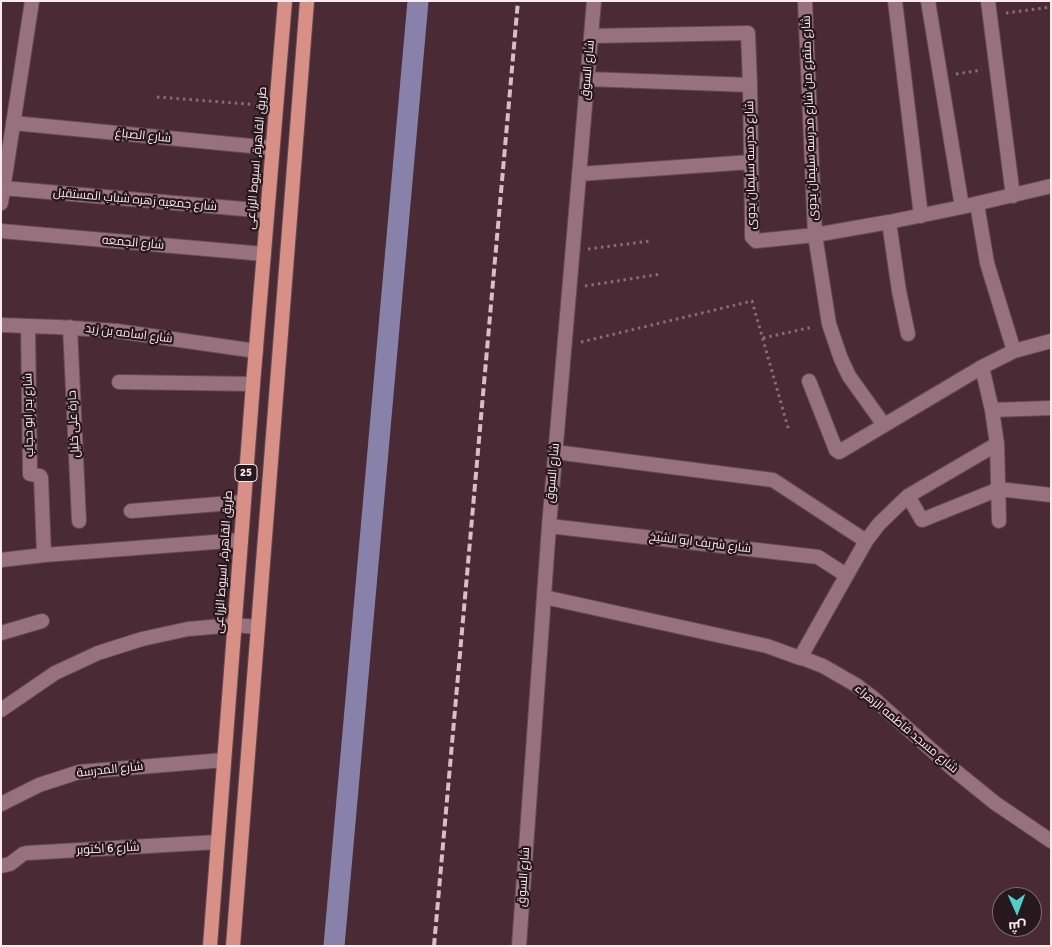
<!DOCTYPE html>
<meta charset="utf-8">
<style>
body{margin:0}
#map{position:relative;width:1052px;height:947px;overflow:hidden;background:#492a35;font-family:Signika,Cairo,sans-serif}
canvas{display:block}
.frame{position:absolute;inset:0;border:2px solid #ffeaf0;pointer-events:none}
.north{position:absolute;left:992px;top:887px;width:50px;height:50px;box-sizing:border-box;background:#26181d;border:1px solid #7d6c71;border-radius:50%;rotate:178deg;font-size:14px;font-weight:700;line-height:20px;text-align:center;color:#ffeaf0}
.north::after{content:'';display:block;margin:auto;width:18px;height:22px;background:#53cdcb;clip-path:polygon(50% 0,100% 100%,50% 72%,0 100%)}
</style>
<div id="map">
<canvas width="1052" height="947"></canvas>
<div class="frame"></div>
<div class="north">ش</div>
</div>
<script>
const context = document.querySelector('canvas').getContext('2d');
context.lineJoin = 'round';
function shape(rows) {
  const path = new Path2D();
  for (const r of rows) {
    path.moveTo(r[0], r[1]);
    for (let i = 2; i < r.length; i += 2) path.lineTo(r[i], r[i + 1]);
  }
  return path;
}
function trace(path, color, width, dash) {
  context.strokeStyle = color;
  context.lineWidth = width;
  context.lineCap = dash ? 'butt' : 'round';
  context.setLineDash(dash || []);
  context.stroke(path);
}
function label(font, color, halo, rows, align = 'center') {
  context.font = font + ' Signika,Cairo,sans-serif';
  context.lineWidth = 4.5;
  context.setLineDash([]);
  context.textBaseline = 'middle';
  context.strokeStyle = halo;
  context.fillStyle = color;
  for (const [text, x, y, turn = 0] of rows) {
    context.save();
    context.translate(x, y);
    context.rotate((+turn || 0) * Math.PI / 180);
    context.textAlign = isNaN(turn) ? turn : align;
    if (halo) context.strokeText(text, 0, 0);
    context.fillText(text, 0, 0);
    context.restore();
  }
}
trace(shape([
 [334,946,418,1]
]), '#8882aa', 21);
const minor = shape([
 [805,1,815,235,829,324,841,359,849,376,884,425],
 [895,1,921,216],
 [928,1,962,207],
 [988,1,1013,196],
 [591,36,748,33,750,85,752,227,752,237,756,241,815,235,889,222,962,207,1051,186],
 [587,79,750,85],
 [13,123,272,148],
 [579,174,751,162],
 [3,188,267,211],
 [1,203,32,1],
 [977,204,987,263,1014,351],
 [889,222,899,291,908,334],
 [1,231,264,254],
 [1,325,57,327,117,331,256,351],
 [28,326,30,474,40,476,41,478,44,555],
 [70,327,79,521],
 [982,367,992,410,997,444,999,521],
 [809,381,836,450,839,452,982,367,1014,351,1051,341],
 [119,382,253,384],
 [992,410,1051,408],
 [555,452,773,480,866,541],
 [908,496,922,520,999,489,1051,495],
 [131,511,244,502],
 [549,526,818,557,846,575],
 [1,560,44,555,241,540],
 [544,597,767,646,800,658,805,659,823,666,856,685,872,697,953,769,995,803,1051,841],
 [1,633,42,621],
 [800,658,866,541,879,524,908,496,997,444],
 [1,710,55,673,98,653,142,639,188,629,234,625,258,627],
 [1,804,39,785,79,772,224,760],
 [1,866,10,864,23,854,27,853,218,842],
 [519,946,549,526,594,1]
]);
const trunk = shape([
 [210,946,253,384,285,1],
 [233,946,307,1]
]);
trace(minor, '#644a54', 16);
trace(trunk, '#644a54', 16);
trace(shape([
 [1006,13,1051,7],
 [956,74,982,70],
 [157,97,261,105],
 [588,249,650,241],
 [585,286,661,274],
 [763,338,813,327],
 [581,342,752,301,789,431]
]), '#886d76', 3, [2.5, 4]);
trace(minor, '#97727e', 14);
trace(trunk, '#d78f86', 14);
trace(shape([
 [434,946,518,1]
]), '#d6bfc6', 4, [8, 4]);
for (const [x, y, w] of [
 [246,473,22]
]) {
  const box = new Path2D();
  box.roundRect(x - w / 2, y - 8.5, w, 17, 4);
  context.fillStyle = '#26181d';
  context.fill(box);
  trace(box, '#ffeaf0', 1);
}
label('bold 11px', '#ffeaf0', null, [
 ["25",246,473]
]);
label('12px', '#ffeaf0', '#26181d', [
 ["شارع السوق",588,70,-85],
 ["شارع متفرع من شارع مدرسه سليمان بدوى",810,118,-92],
 ["شارع الصباغ",143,136,6],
 ["طريق القاهرة, اسيوط الزراعى",257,158,-85],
 ["شارع مدرسه سليمان بدوى",751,165,-91],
 ["شارع جمعيه زهره شباب المستقبل",135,200,5],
 ["شارع الجمعه",133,243,5],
 ["شارع اسامه بن زيد",129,334,7],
 ["شارع بدر ابو حجاب",29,415,-91],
 ["حارة على خليل",74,424,-93],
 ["شارع السوق",553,473,-85],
 ["شارع شريف ابو الشيخ",700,543,7],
 ["طريق القاهرة, اسيوط الزراعى",224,562,-86],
 ["شارع مسجد فاطمه الزهراء",906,729,40],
 ["شارع المدرسة",110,770,-6],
 ["شارع 6 اكتوبر",108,849,-3],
 ["شارع السوق",524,877,-86]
]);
</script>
